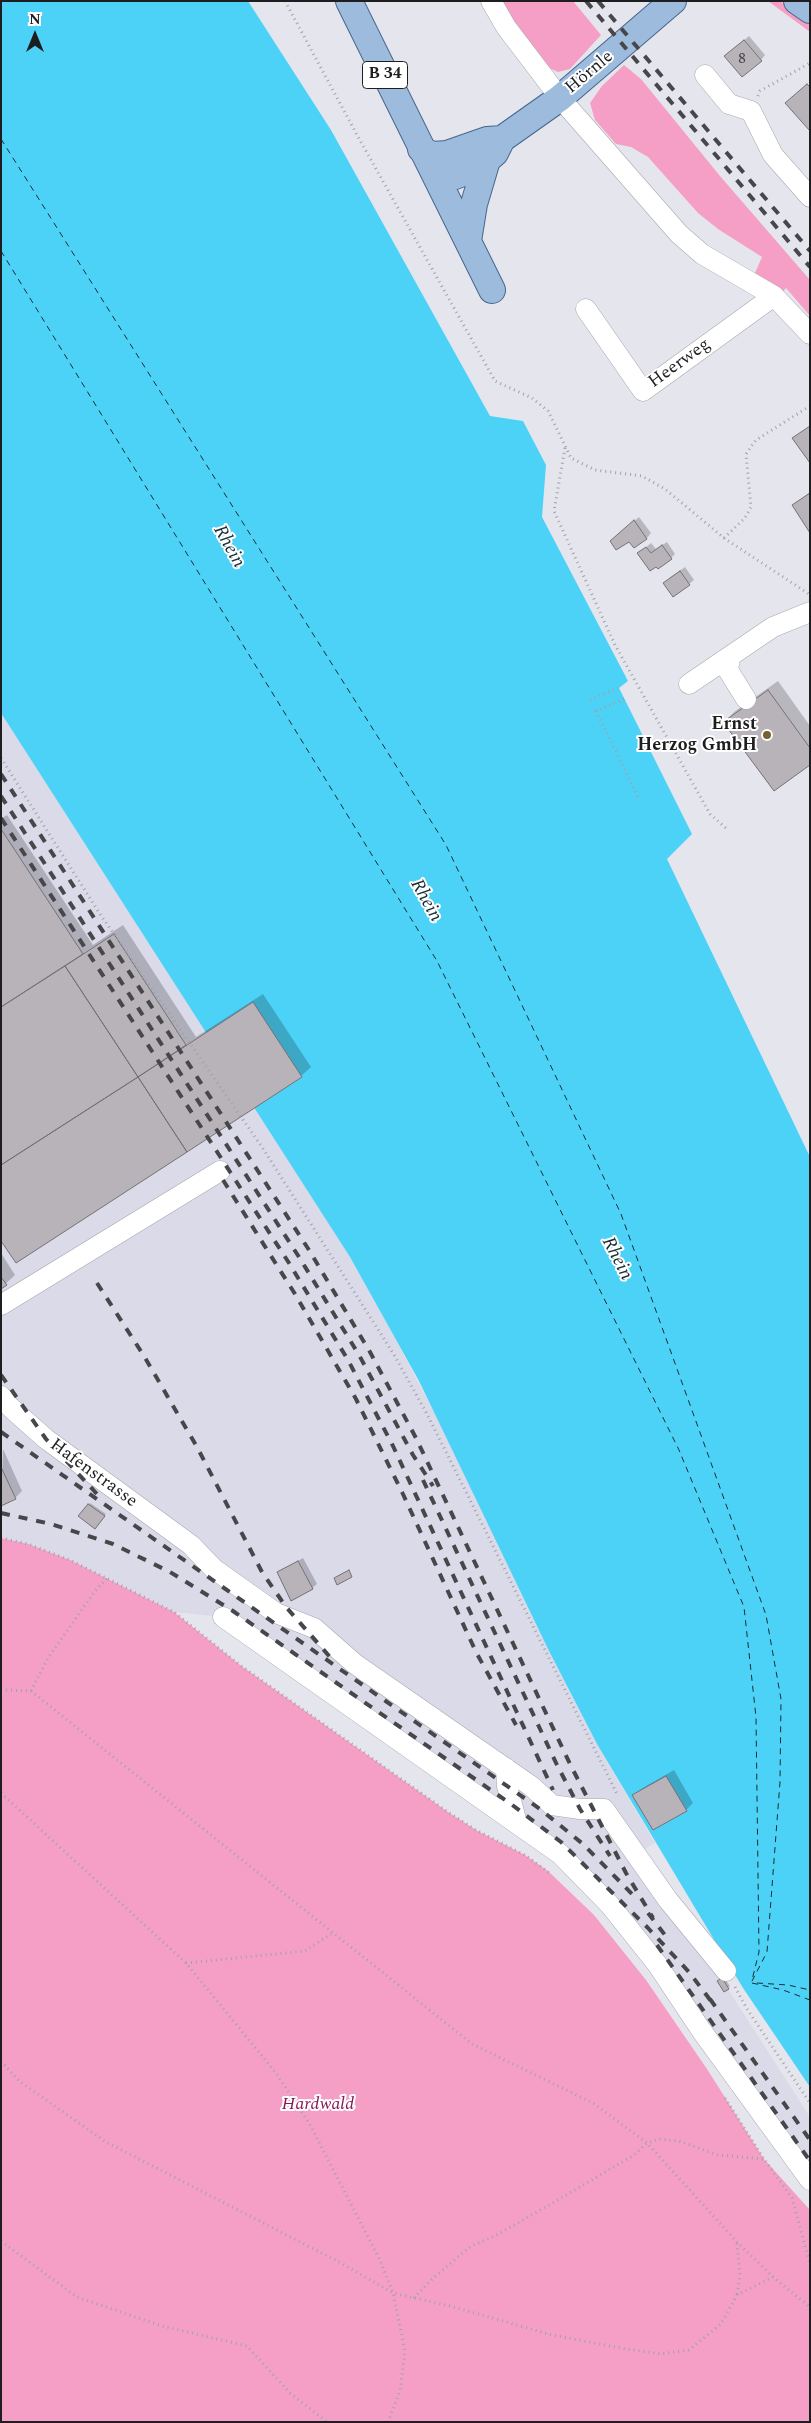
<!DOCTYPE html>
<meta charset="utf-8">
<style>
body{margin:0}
#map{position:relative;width:811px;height:2423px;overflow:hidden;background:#e5e5ed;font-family:Spectral,serif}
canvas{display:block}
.frame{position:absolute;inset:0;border:2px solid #1e1e21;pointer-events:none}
.north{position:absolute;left:10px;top:10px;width:50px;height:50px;-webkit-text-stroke:4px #fff;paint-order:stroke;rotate:0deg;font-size:14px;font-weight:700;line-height:20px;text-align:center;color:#1e1e21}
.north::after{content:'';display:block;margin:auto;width:18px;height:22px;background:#1e1e21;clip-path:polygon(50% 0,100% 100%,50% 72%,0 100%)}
</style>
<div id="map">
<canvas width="811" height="2423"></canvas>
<div class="frame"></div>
<div class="north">N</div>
</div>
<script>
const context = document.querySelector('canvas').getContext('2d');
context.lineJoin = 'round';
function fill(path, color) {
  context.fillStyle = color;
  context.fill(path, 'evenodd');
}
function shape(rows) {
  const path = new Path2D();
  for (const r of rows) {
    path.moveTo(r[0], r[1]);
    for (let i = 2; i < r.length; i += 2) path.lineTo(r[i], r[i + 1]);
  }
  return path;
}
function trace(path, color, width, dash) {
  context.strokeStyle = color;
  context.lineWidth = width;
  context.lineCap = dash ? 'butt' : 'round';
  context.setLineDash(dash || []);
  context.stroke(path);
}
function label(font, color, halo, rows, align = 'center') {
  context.font = font + ' Spectral,serif';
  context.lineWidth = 4;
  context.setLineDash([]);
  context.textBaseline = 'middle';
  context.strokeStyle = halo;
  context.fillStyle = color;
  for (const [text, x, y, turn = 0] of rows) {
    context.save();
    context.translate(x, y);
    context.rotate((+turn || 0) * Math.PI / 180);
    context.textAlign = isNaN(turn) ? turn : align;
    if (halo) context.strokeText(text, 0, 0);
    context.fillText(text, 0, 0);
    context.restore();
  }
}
fill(shape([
 [1,713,277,1141,350,1257,387,1323,444,1431,549,1651,597,1744,655,1843,640,1852,810,2117,810,2180,701,2030,560,1854,223,1617,174,1612,107,1578,28,1544,1,1538]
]), '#dadae9');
fill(shape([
 [496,1,573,1,601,35,570,69,558,72,542,65],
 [768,1,780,1,810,22,810,32],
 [624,65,641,79,720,176,810,280,810,316,786,288,782,293,755,273,762,257,718,229,698,213,648,157,631,147,616,144,595,120,590,103,602,86],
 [1,1538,28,1544,70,1560,174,1612,240,1665,448,1812,476,1830,525,1855,548,1871,594,1915,646,1980,707,2069,764,2159,810,2210,810,2422,1,2422]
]), '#f69fc6');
fill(shape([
 [1,1,248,1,331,130,490,416,523,421,546,465,542,517,628,681,619,688,692,834,667,859,810,1157,810,2087,743,1988,597,1744,549,1651,419,1381,350,1257,1,713]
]), '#4dd2f7');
fill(shape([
 [749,36,765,55,761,60,731,52],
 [810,492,810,530,794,504],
 [639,517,651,533,647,538,634,547,629,540,616,537],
 [667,542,675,554,671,558,639,553,651,543,656,549],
 [685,567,694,580,689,584,669,578],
 [778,681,810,726,810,764,725,722,734,712],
 [7,815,93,945,123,925,196,1037,263,994,311,1067,301,1076,1,1239,1,819],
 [1,1253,15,1275,1,1288],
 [3,1449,22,1491,15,1498,1,1504],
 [90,1503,106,1514,97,1525,89,1505],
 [303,1558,317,1584,312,1588,278,1573],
 [674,1770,693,1803,686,1810,634,1796,641,1789],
 [724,1977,730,1986,728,1988,719,1981]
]), '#0003');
trace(shape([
 [1,139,446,845,621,1214,766,1615,781,1699,780,1782,767,1952,751,1983],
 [1,251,437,961,679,1450,744,1607,756,1717,759,1952,752,1980],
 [752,1983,783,1990,810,2000],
 [757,1983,788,1985,810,1990]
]), '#182e35', 1, [6, 5]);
const building = shape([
 [744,40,762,61,742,77,724,56,744,40],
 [807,84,810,87,810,131,785,103,807,84],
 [810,426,810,463,792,438,810,426],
 [810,493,810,533,792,505,810,493],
 [634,520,647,539,634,548,629,542,616,550,610,541,634,520],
 [662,545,672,559,658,569,656,567,650,571,637,553,646,547,651,553,662,545],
 [680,571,690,585,673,597,663,583,680,571],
 [768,690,810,748,810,765,774,791,723,722,768,690],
 [1,829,83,954,1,1007,1,829],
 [114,934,186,1045,138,1077,65,966,114,934],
 [65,966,138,1077,1,1165,1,1007,65,966],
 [253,1002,302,1077,187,1152,138,1077,253,1002],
 [138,1077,187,1152,16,1263,1,1241,1,1165,138,1077],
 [1,1277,7,1285,1,1289,1,1277],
 [1,1467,16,1499,1,1506,1,1467],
 [88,1504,105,1516,95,1529,78,1516,88,1504],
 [298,1561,313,1589,291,1601,277,1572,298,1561],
 [349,1570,352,1577,337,1585,334,1578,349,1570],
 [666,1776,687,1811,653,1830,632,1795,666,1776],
 [722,1978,729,1989,724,1992,717,1981,722,1978]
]);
fill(building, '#b7b3b9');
trace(building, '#757177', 1);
const minor = shape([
 [491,1,506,27,560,98,679,234,702,254,774,296,810,334],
 [705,75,729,104,751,111,773,155,810,197],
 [586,309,643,391,774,296],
 [730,658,728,670,746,699],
 [689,684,773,627,810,612],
 [1,1305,220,1171],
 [1,1396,10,1407,46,1439,191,1545,214,1569,276,1613,314,1628,355,1664,531,1786,552,1805,580,1809,604,1809,668,1900,726,1971],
 [223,1617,560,1854,610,1905,657,1964,701,2030,810,2180],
 [506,1768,507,1786,517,1823]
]);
const major = shape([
 [349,1,492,290],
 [797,1,810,10],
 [421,149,432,155,447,154,487,140,502,139],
 [434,173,443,176,455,176,476,168,487,160,495,153,502,139,560,98,673,1],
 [468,241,474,204,487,160]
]);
trace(minor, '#a7a7ae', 21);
trace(major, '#46668d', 28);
trace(shape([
 [285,1,357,135,495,381,532,398,548,411,571,458,595,470,642,476,665,489,724,538,809,594],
 [758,96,760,91,810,63],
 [565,448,554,511,615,645,710,814,727,829],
 [724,538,745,518,751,507,746,454,756,440,810,406],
 [624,699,596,711,638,797],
 [590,700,618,688],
 [1,758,100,914,262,1147,393,1353,427,1414,618,1796],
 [1,1538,28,1544,70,1560,174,1612,240,1665,448,1812,476,1830,525,1855,552,1875],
 [1,1690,31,1691,472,2044,593,2103,647,2143,737,2242,773,2277,810,2307],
 [31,1691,48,1658,95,1591,107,1578],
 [1,1793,186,1963,276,2073,309,2123,380,2260,393,2293,405,2351,400,2391,388,2422],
 [186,1963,305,1951,331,1934],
 [735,1987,747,2009,810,2103],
 [1,2061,19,2081,106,2142,341,2263,393,2293,450,2306,552,2335,626,2349,661,2354,689,2350,721,2324,737,2295,773,2277],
 [725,2098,764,2159,792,2198,810,2264],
 [1,2241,77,2297,162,2326,247,2346,290,2393,327,2422],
 [737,2294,740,2276,737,2243],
 [414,2298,431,2280,471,2246,495,2236,556,2201,634,2155,647,2143,659,2139,679,2141,718,2155,763,2159]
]), '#a1a1a8', 3, [1, 4]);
trace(minor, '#fff', 20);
trace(major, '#9dbbdd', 26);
trace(shape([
 [586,1,810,267],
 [598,1,810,251],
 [1,774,309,1250,370,1352,416,1438,570,1764,626,1873,653,1918],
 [1,796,299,1257,359,1355,413,1455,433,1486],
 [1,818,289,1263,348,1360,393,1446,553,1790],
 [223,1180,295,1294,356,1399,402,1492,476,1652,516,1725],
 [97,1283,144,1356,197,1447,262,1572,286,1607,330,1657],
 [1,1375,46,1439,97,1494],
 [1,1432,540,1809,583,1844,633,1895],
 [423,1480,557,1765,580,1809,610,1856],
 [1,1513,51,1524,113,1544,170,1572,233,1611,511,1804,561,1842,648,1928,689,1972,714,2005],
 [648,1913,668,1939],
 [657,1945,810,2161],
 [710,1999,810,2140]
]), '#47474b', 4, [9, 9]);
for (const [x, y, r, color] of [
 [767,735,5,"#73612f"]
]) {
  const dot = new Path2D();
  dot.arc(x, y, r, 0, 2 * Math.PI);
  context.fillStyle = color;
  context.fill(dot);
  trace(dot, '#fff', 2);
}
label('15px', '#444347', null, [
 ["8",742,60]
]);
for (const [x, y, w] of [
 [385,75,45]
]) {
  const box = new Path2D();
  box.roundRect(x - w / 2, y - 13.5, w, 27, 4);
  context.fillStyle = '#fff';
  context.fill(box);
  trace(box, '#1e1e21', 1);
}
label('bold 16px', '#1e1e21', null, [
 ["B 34",385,75]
]);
label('18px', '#1e1e21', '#fff', [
 ["Hörnle",590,73,-40],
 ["Heerweg",680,364,-36],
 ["Hafenstrasse",93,1474,36]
]);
label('bold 18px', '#1e1e21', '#fff', [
 ["Ernst",757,725],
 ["Herzog GmbH",757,746]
], 'right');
label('italic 18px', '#861957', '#fff', [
 ["Hardwald",318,2105]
]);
label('italic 19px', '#182e35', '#fff', [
 ["Rhein",228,547,61],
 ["Rhein",425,901,61],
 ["Rhein",616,1259,63]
]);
</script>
